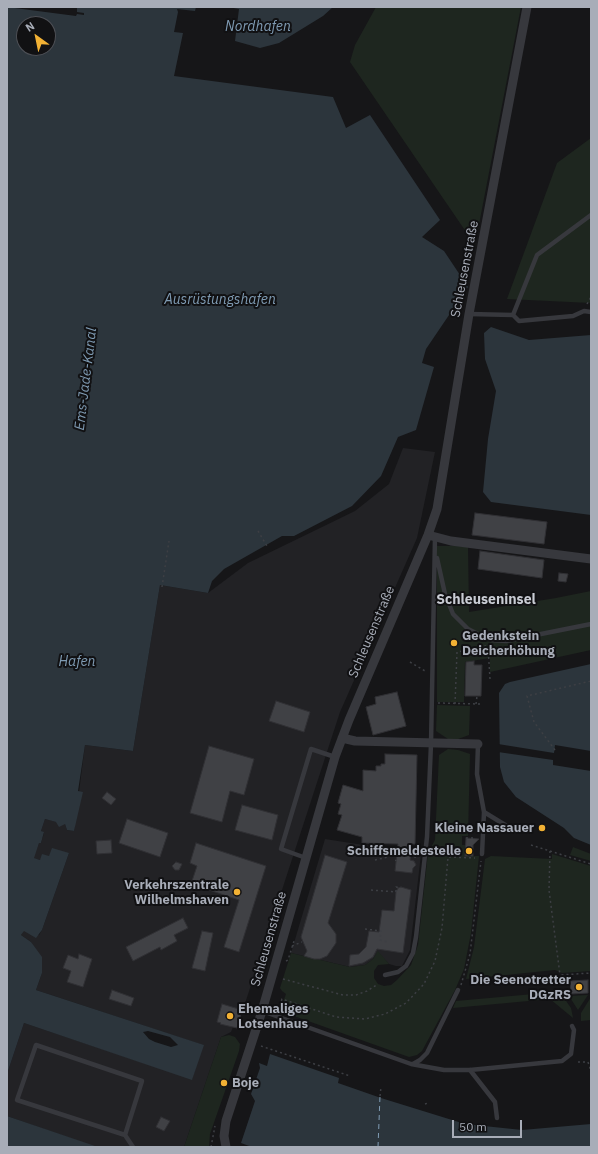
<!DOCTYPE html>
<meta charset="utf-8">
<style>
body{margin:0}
#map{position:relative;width:598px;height:1154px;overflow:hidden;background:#161618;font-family:"IBM Plex Sans",sans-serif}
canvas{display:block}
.frame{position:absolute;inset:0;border:8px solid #a8adb8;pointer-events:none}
.north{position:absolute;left:16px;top:16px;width:40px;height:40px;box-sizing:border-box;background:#111113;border:1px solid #4d4f55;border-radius:50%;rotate:327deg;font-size:11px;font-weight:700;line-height:16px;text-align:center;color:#a8adb8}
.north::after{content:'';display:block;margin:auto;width:14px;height:18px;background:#f2b134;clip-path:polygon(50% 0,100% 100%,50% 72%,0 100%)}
.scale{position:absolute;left:452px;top:1120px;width:70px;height:18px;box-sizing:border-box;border:2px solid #a8adb8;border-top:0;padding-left:5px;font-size:12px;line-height:14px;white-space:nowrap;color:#a8adb8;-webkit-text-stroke:3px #111113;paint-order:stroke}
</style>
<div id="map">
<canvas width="598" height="1154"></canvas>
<div class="frame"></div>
<div class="north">N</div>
<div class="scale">50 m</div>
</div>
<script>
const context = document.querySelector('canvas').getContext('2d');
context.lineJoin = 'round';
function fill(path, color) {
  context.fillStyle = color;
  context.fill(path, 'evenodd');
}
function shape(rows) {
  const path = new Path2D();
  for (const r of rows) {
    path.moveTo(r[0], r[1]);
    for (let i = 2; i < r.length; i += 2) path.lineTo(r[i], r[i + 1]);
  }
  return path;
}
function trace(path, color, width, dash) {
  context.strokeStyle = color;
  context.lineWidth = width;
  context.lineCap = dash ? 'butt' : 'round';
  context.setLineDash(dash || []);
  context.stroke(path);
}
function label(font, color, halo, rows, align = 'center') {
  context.font = font + ' "IBM Plex Sans",sans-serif';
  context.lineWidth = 4;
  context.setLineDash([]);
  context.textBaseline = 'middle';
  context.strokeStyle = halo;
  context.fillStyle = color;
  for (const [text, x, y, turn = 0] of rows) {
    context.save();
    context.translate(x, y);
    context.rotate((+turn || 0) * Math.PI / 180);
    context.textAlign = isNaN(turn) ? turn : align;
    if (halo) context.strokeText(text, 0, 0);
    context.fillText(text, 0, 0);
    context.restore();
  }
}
fill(shape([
 [403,448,435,452,417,538,340,712,237,1028,233,1027,231,1032,221,1037,184,1147,95,1147,7,1116,7,1074,24,1023,192,1079,203,1045,36,990,42,973,31,942,21,935,24,930,39,935,42,930,69,853,49,856,40,860,33,858,39,843,41,843,44,833,41,831,45,819,65,824,67,830,74,831,85,745,133,751,160,585,208,593,248,563,355,511,389,484],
 [325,839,421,854,410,950,402,966,396,966,389,964,378,952,373,959,365,965,350,967,291,953]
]), '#222225');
fill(shape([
 [376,7,521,7,475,245,350,62,355,45],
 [591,138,591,303,507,299,557,163],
 [437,546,468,546,469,612,556,598,591,591,591,650,490,672,490,658,465,662,464,702,437,702],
 [437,705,470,706,469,735,458,739,448,739,436,731],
 [448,749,458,750,470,754,468,836,462,836,462,845,466,845,465,856,479,856,471,933,464,969,455,990,422,1051,417,1055,409,1057,280,1011,286,994,282,991,280,988,291,953,350,967,365,965,373,959,378,951,389,964,378,965,374,971,374,978,378,984,384,986,391,985,397,980,411,965,418,945,428,853,435,840,439,755],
 [573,847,591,854,591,861,570,855],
 [552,854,591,866,591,971,562,973,555,970,466,979,474,947,485,859,491,856,552,859],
 [556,992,564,998,571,1008,573,1018,550,999,453,1008,456,1001],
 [588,995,578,1010,569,996],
 [591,997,591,1020,581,1021,581,1013],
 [229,1035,235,1037,240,1044,239,1051,210,1134,209,1147,184,1147,221,1037]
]), '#1e261f');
fill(shape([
 [7,7,76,16,77,14,84,15,84,13,77,12,77,7,196,7,195,11,177,9,178,12,174,32,183,33,174,76,333,97,346,128,370,115,440,220,422,237,444,251,468,287,426,349,422,363,434,367,416,430,398,437,381,476,352,506,294,536,282,536,224,569,212,581,208,593,160,585,133,751,85,745,78,791,83,792,74,831,67,830,65,824,59,827,56,822,45,819,41,831,44,832,41,843,39,843,34,858,40,860,42,854,49,856,52,848,69,853,42,930,36,938,24,931,21,935,31,942,42,957,42,973,36,990,204,1045,192,1080,24,1023,7,1074],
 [24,24,48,24,48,48,24,48],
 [148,1031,170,1037,178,1045,171,1047,155,1042,149,1039,143,1032],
 [228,7,333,7,323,16,279,43,260,48,235,41,239,9],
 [491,327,529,340,591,335,591,515,491,502,483,492,488,439,496,391,485,359,484,333],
 [591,664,591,845,574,838,564,828,516,797,504,782,500,767,499,693,505,684,510,682],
 [270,1054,339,1078,338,1083,381,1098,465,1124,522,1130,591,1124,591,1147,252,1147,241,1143,255,1101,251,1094,260,1068,259,1063,267,1066],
 [7,1116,95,1146,7,1147]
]), '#2c353c');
fill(shape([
 [498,744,554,753,555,745,591,751,591,771,553,765,553,760,498,752]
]), '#161618');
trace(shape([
 [378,1147,380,1096]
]), '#7f9bb3', 1, [5, 4]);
const building = shape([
 [475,513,547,522,544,544,472,535,475,513],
 [480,551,544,560,542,578,478,569,480,551],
 [559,573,568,574,566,582,558,581,559,573],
 [474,661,474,665,482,665,481,696,465,696,466,662,474,661],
 [397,692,406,726,373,735,366,707,376,704,375,697,397,692],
 [276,701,310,712,304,732,269,721,276,701],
 [209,746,254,759,244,795,230,791,222,822,190,813,209,746],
 [385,754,417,755,415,844,412,844,410,860,414,861,416,865,413,868,412,873,395,871,398,844,362,843,362,837,337,830,342,815,338,814,341,804,338,803,343,785,363,791,363,770,376,771,376,766,381,766,381,764,385,764,385,754],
 [107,792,116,799,111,805,102,798,107,792],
 [242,805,278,815,272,840,235,830,242,805],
 [127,819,168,833,160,857,119,843,127,819],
 [466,838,479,839,473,845,473,856,465,856,466,838],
 [111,840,112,853,97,854,96,841,111,840],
 [196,843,266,866,239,952,224,947,239,900,191,884,197,866,190,863,196,843],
 [325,855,347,862,328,923,336,934,336,943,327,956,320,959,314,959,304,956,307,951,301,937,325,855],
 [176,862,182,864,179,870,175,870,172,866,176,862],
 [401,887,411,890,403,953,377,949,373,957,363,963,349,966,350,955,359,954,366,947,369,931,379,932,382,910,394,911,396,892,398,888,401,887],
 [183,918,188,928,174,935,177,941,161,950,160,947,133,961,126,947,183,918],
 [202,931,213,933,205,971,192,968,202,931],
 [79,954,92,959,83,987,67,982,71,971,63,968,68,955,78,959,79,954],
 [588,980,588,993,571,994,570,981,588,980],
 [112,990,134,998,131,1006,109,999,112,990],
 [222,1004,242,1010,237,1028,220,1024,221,1023,217,1022,222,1004],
 [161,1117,170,1121,164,1131,156,1127,161,1117]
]);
fill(building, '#404145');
trace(building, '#303034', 1);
trace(shape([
 [587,304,591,297],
 [258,531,267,546],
 [162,587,169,541],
 [488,647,490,679],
 [410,662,425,671],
 [438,703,480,704],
 [455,704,457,652,486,646],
 [476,704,477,696],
 [555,750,534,722,527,696,591,681],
 [466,838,473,838],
 [531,845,591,864],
 [550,851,549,890,560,975],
 [394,855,396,861],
 [375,860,401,854,419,858],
 [371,890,396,892,396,887,401,888],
 [365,929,381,931,380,940,388,942],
 [292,946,302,942],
 [286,961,288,960,294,941,292,940],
 [283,979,343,995,356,995,367,991,378,984],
 [557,983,560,975,591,973],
 [461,985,470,954,481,861],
 [276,1009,280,1005,282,999,336,1017,365,1019,385,1014,406,1003,424,984,435,961,442,928,448,857,475,858],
 [261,1046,350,1076],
 [578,1062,588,1062,591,1071],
 [380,1096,381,1087],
 [425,1104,428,1103],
 [211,1147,215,1126]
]), '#3d3f44', 1.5, [2, 3]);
trace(shape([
 [469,314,513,315,519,321,573,316,584,311,591,312],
 [513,315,537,255,591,215],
 [437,558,445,594,453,614,468,629,480,635,491,640,506,641,591,624],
 [478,744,477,774,484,812,515,831],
 [482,854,484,812],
 [306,858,281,849,311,749,335,757],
 [385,975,398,972,406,966,413,953,416,937,427,837,431,744,435,537],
 [262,1011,411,1064,444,1070,470,1070,562,1061,571,1054,574,1030,572,1026],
 [413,1064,420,1060,427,1053,458,990],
 [470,1070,495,1102,497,1118],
 [125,1135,142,1081,36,1045,17,1100,125,1135,133,1147]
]), '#37383d', 4.5);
trace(shape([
 [428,535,451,541,591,559],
 [342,738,355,741,478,744],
 [226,1147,224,1136,226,1121,262,1011,335,757,349,720,428,535,437,509,469,314,527,7]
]), '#37383d', 9);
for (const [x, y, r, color] of [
 [454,643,4,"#f2b134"],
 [542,828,4,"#f2b134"],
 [469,851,4,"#f2b134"],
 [237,892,4,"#f2b134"],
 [579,987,4,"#f2b134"],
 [230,1016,4,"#f2b134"],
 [224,1083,4,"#f2b134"]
]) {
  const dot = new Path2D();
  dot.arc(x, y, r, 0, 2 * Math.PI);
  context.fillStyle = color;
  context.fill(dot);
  trace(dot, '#111113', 1.5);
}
label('13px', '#a8adb8', '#111113', [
 ["Schleusenstraße",465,269,-79],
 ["Schleusenstraße",372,632,-67],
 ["Schleusenstraße",269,939,-74]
]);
label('bold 13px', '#a8adb8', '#111113', [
 ["Gedenkstein",462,636,"left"],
 ["Deicherhöhung",462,651,"left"],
 ["Kleine Nassauer",534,828],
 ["Schiffsmeldestelle",461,851],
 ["Verkehrszentrale",229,885],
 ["Wilhelmshaven",229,900],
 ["Die Seenotretter",571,980],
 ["DGzRS",571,995],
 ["Ehemaliges",238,1009,"left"],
 ["Lotsenhaus",238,1024,"left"],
 ["Boje",232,1083,"left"]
], 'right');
label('italic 14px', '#7f9bb3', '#111113', [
 ["Nordhafen",258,27],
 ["Ausrüstungshafen",220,300],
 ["Ems-Jade-Kanal",86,379,-83],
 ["Hafen",77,662]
]);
label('bold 14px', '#c9ccd4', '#111113', [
 ["Schleuseninsel",486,600]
]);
</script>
